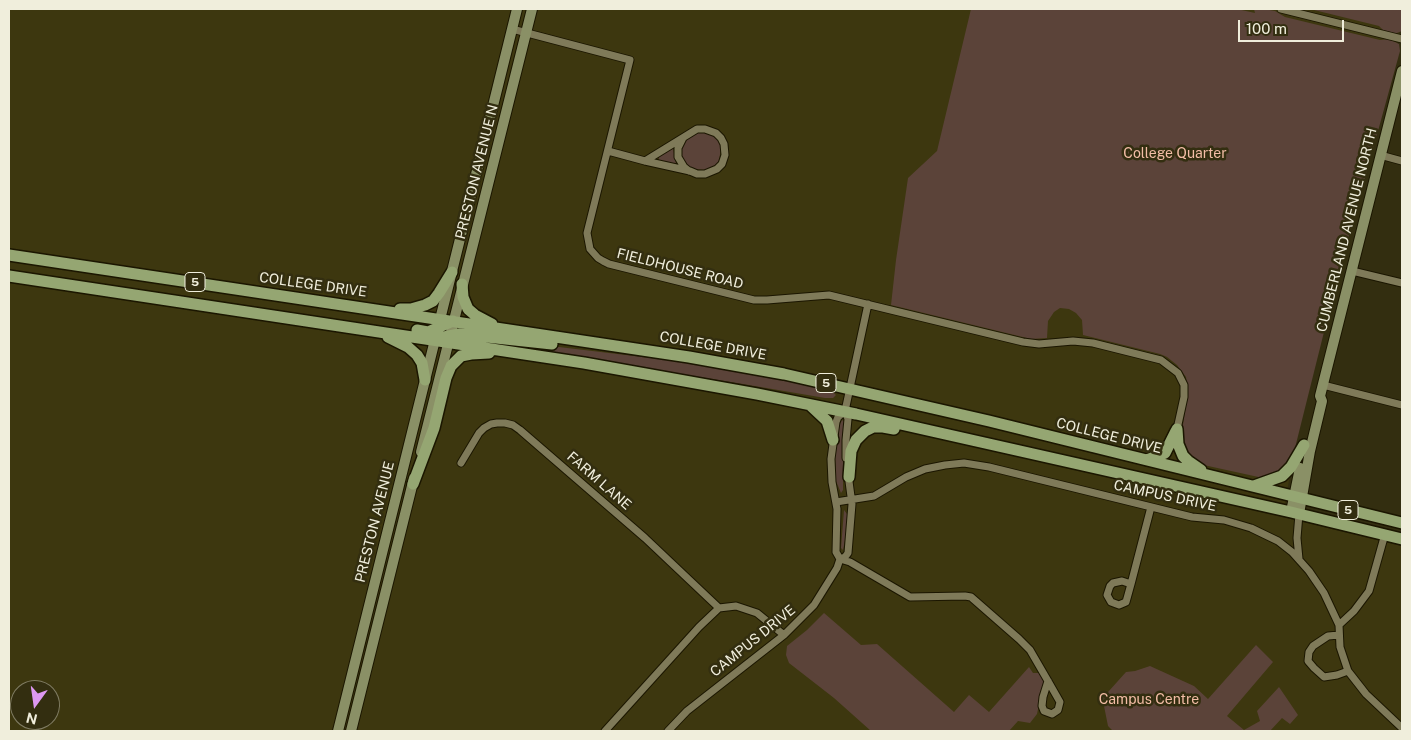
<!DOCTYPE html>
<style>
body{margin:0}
#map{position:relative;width:1411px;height:740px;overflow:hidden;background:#332e10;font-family:"Public Sans",sans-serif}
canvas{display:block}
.frame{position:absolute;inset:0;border:10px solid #f0eedc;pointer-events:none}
.north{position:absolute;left:10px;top:680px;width:50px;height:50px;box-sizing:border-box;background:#332e10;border:1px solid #7f7b62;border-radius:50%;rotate:194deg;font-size:14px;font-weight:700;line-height:20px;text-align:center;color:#f0eedc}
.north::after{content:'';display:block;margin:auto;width:18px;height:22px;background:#de98f2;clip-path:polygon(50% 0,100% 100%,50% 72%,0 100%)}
.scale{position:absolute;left:1238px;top:20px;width:106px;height:22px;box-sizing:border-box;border:2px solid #f0eedc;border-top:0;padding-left:6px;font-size:15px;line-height:18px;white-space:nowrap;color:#f0eedc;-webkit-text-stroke:4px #332e10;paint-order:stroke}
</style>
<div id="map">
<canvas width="1411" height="740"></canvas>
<div class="frame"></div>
<div class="north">N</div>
<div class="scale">100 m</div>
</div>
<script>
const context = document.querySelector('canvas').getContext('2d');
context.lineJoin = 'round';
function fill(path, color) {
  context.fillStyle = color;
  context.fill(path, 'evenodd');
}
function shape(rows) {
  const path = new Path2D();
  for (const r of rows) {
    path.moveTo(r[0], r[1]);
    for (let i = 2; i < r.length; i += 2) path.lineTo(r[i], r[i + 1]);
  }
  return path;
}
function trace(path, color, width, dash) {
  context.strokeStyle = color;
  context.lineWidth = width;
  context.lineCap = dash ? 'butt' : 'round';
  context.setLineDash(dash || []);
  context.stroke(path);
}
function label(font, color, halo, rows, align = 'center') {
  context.font = font + ' "Public Sans",sans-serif';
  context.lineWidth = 5;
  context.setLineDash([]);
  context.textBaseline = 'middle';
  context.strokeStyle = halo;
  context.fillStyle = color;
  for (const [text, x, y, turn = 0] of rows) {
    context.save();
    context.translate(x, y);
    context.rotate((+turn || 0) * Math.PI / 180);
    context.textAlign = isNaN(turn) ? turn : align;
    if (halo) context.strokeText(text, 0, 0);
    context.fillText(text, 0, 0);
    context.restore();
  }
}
fill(shape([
 [9,9,1402,9,1402,22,1294,450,1283,517,1402,546,1402,731,9,731],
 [20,690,50,690,50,720,20,720]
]), '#3d370f');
fill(shape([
 [971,9,1237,9,1255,13,1254,9,1264,9,1275,11,1285,17,1380,40,1389,39,1399,44,1400,51,1336,284,1293,456,1282,471,1263,478,1199,464,1184,450,1182,431,1188,392,1186,377,1177,365,1167,357,1160,354,1083,335,1082,320,1076,313,1069,309,1060,308,1054,312,1048,321,1047,338,1031,339,891,305,896,260,908,178,937,151],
 [1310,9,1402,9,1402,31,1397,33,1393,33,1383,30,1379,26],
 [697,133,708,133,712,135,717,138,721,147,719,161,714,167,707,170,693,169,685,164,681,157,680,150,686,139],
 [673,148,676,164,659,160,659,157],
 [467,336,676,361,739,370,828,388,836,395,833,398,825,398,731,382,483,343],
 [842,420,845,422,843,450,843,490,841,493,836,481,835,457,837,434,840,424],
 [844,510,847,514,847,530,843,550,841,548],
 [824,613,861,645,877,644,954,712,969,695,989,712,1029,667,1033,673,1039,673,1044,681,1037,714,1030,723,1018,721,1009,731,871,731,834,698,789,663,786,655,787,646,807,630],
 [1256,645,1273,662,1227,716,1244,730,1260,721,1257,711,1279,687,1298,715,1290,724,1282,718,1270,731,1113,731,1108,726,1104,706,1100,701,1126,672,1135,671,1150,666,1194,686,1208,699]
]), '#5b4339');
const minor = shape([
 [1281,9,1402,39],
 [512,29,630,60,587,233,590,249,598,258,603,261,609,264,754,300,767,300,829,295,1023,342,1039,344,1073,341,1093,343,1161,360,1178,373,1184,385,1184,397,1177,429],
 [683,138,678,148,678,157,684,167,689,171],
 [608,151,645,161,690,171,697,174,705,174,717,169,722,164,725,155,724,144,721,138,716,133,705,129,697,129,645,161],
 [1380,155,1402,161],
 [1352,271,1402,283],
 [1323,385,1402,405],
 [846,458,846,440,848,419,845,411,868,304],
 [461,463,479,433,484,428,491,424,497,423,505,423,513,425,520,430,645,538,719,608],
 [836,502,874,496,906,477,925,469,945,465,964,463,989,467,1192,517,1224,520,1251,528,1278,541,1292,552,1309,571,1324,593,1339,625,1340,647,1348,671,1366,694,1402,728],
 [840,559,850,562,910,597,965,596,971,597,1019,639,1030,650,1048,681,1060,702,1058,710,1052,714,1044,711,1042,706,1043,697,1048,681],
 [840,559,836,552,837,509,832,482,831,459,836,422,838,417,845,411],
 [1299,559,1297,538,1299,514],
 [1131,584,1126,602,1119,605,1111,602,1107,595,1110,586,1113,583,1122,581,1131,584,1151,507],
 [1339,625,1354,611,1369,591,1385,534],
 [1339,635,1328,636,1313,646,1309,652,1308,661,1314,668,1324,677,1337,675,1348,671],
 [605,731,699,627,719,608,736,606,757,613,784,635],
 [668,731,687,711,784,635,814,605,837,568,840,559,845,557,848,553,852,504,848,474]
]);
const secondary = shape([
 [421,452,532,9],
 [1291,512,1300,468],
 [1299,514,1310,451,1322,401,1320,396,1402,71],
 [338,731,517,9],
 [351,731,414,478]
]);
const primary = shape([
 [9,255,689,357,784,374,989,421,1402,523],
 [9,276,584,363,757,394,856,414,1291,512,1402,539],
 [462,284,463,297,468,309,475,315,492,324],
 [400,309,411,309,425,305,433,301,439,293,452,272],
 [417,330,428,332,453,321],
 [388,337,408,347,417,355,422,363,425,380],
 [439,338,459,334,552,344],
 [811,406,827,421,833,440],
 [1177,429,1178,444,1183,456,1188,461,1201,470],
 [1147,460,1165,453,1176,431],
 [849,477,851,451,856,440,865,431,873,427,883,427,894,429],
 [413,484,434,428,446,378,451,366,461,356,471,354,489,353],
 [1254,486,1282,476,1291,467,1304,445]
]);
trace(minor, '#1b1600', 9);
trace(secondary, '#1b1600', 12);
trace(primary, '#1b1600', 14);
trace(minor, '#7f7a59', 7);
trace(secondary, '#8a9066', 10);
trace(primary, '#95a672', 11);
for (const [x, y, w] of [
 [195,282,20],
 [826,383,20],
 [1348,510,20]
]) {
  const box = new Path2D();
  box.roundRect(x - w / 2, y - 9.5, w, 19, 4);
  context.fillStyle = '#332e10';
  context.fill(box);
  trace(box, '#f0eedc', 1);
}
label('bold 12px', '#f0eedc', null, [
 ["5",195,282],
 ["5",826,383],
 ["5",1348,510]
]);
label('14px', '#f3bda6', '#332e10', [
 ["College Quarter",1175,154],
 ["Campus Centre",1149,700]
]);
label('14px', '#f0eedc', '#332e10', [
 ["PRESTON AVENUE N",477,172,-76],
 ["CUMBERLAND AVENUE NORTH",1347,230,-76],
 ["FIELDHOUSE ROAD",680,269,14],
 ["COLLEGE DRIVE",313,285,8],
 ["COLLEGE DRIVE",713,346,10],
 ["COLLEGE DRIVE",1109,436,14],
 ["FARM LANE",599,481,41],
 ["CAMPUS DRIVE",1165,496,12],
 ["PRESTON AVENUE",375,522,-76],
 ["CAMPUS DRIVE",753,641,-39]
]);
</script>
